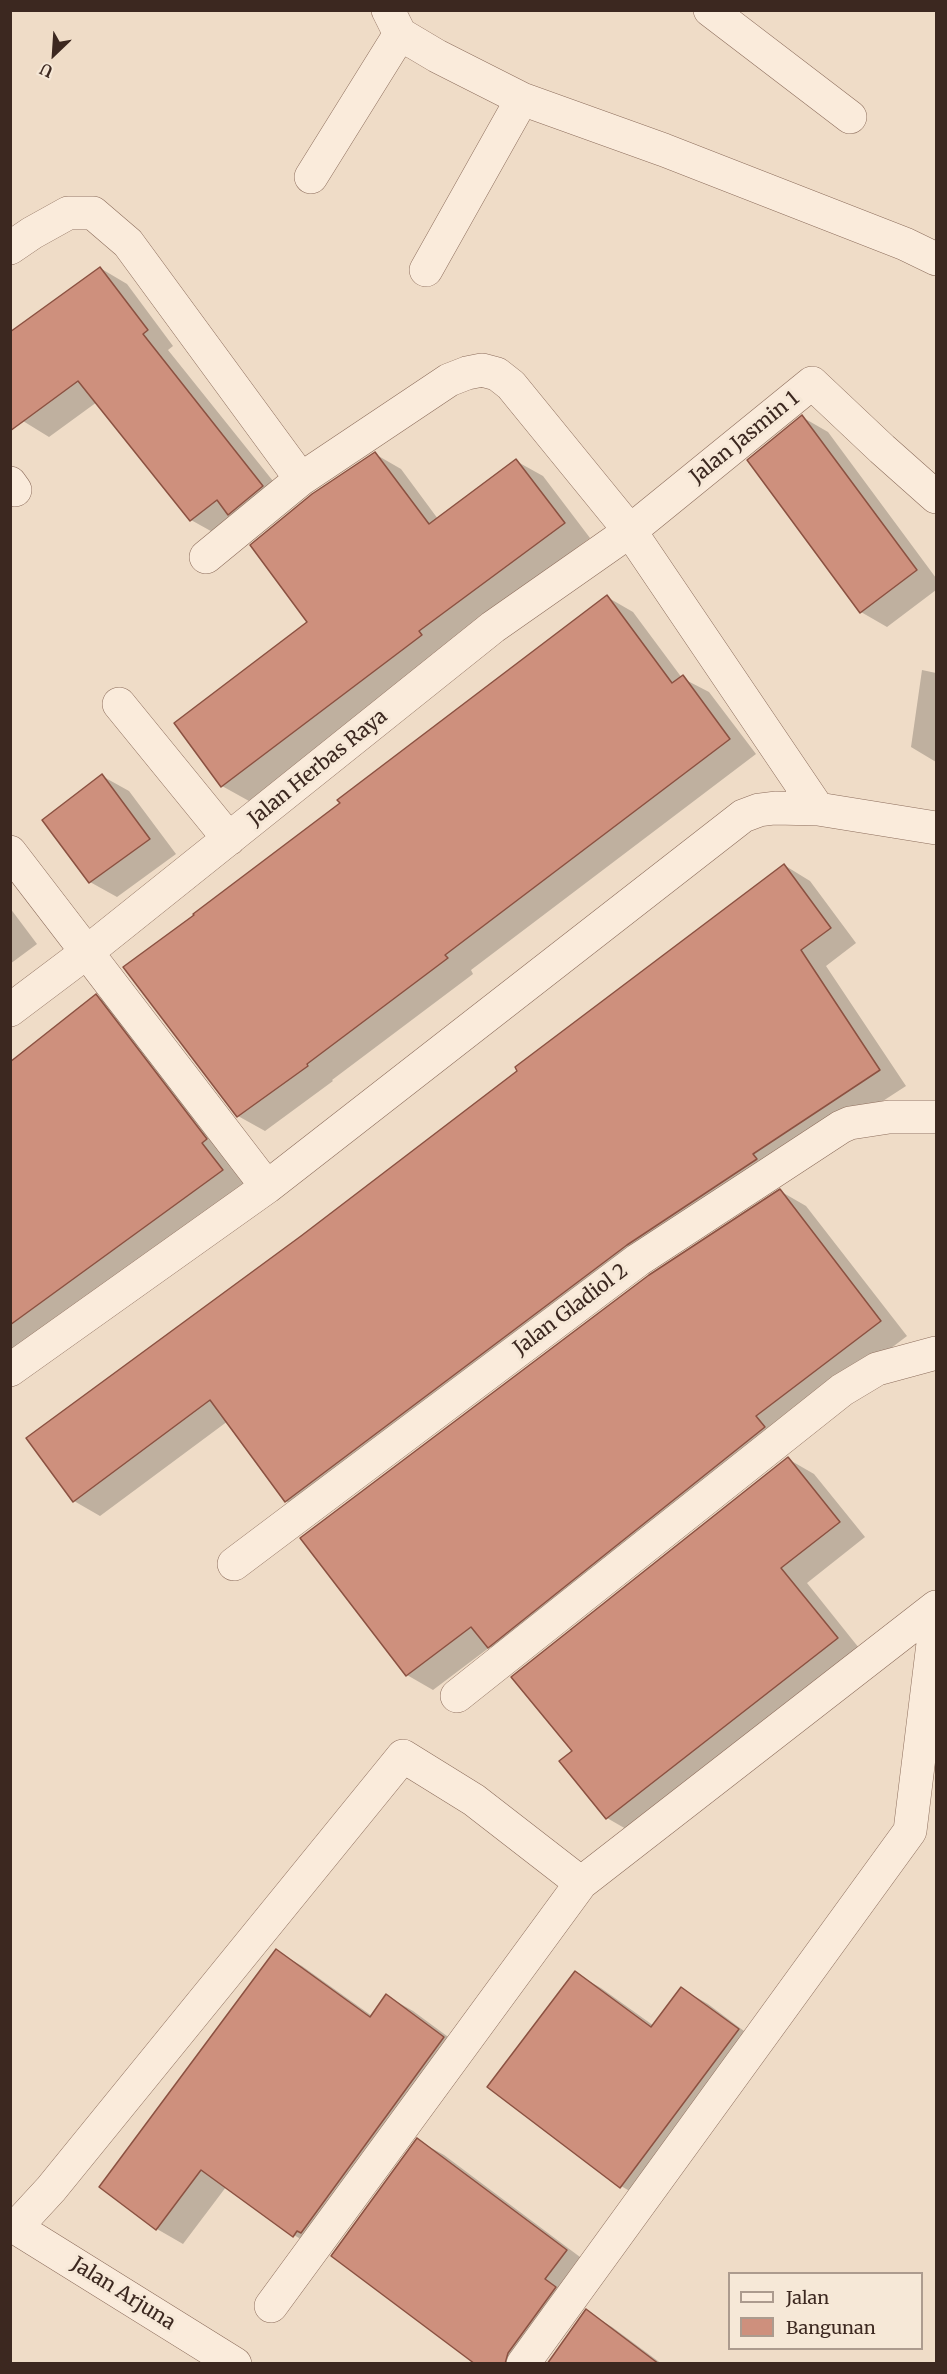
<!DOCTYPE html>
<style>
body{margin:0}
#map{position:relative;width:947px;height:2374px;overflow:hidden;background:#efdcc7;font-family:Merriweather,serif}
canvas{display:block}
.frame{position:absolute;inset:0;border:12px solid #3c2820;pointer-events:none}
.legend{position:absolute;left:728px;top:2272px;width:195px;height:78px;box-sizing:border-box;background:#f6e8d7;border:2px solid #ac9b8e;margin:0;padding:8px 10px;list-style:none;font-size:18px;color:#3c2820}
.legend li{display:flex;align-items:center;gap:12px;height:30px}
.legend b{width:30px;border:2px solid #ac9b8e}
.north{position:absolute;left:24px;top:24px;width:60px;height:60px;-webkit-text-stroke:4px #f6e8d7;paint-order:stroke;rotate:205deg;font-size:16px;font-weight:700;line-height:24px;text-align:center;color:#3c2820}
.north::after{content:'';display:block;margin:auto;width:21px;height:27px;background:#3c2820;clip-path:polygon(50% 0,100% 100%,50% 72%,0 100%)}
</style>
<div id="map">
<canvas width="947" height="2374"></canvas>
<div class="frame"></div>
<ul class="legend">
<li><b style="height:8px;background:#faebdb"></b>Jalan</li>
<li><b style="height:16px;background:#ce907d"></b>Bangunan</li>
</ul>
<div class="north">U</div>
</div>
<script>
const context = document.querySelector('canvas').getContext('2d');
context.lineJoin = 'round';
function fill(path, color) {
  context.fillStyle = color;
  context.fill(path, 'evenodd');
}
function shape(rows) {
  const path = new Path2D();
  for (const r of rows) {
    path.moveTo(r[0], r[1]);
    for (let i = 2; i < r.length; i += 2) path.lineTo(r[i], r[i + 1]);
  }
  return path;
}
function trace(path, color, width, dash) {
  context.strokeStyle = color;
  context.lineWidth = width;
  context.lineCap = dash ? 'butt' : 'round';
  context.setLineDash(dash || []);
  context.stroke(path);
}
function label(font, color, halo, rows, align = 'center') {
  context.font = font + ' Merriweather,serif';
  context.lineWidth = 6;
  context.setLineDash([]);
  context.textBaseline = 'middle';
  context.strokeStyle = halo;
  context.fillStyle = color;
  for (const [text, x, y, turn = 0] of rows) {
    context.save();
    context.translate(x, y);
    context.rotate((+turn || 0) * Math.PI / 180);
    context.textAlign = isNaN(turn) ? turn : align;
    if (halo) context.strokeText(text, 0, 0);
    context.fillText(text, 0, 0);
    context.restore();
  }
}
fill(shape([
 [100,268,127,284,173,346,168,350,289,501,218,535,191,520,97,402,49,437,23,421,10,404],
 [802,417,828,432,936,578,936,590,887,627,861,612],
 [375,454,401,469,438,519,516,461,543,476,590,538,445,646,448,650,249,801,222,786,309,622],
 [607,597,633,612,682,678,709,692,756,754,471,970,473,974,332,1080,333,1081,265,1131,238,1116,125,967,342,803],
 [922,670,936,673,936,762,911,747],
 [102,776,129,791,176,854,117,897,90,882],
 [784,865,810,881,856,943,826,966,906,1086,778,1169,313,1516,286,1501,228,1421,100,1516,74,1501,302,1237],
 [10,908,37,944,10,964],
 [96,996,122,1011,248,1185,10,1359,10,1064],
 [780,1191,806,1206,907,1336,781,1432,515,1662,490,1647,433,1690,407,1675],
 [788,1459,814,1474,865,1537,807,1583,863,1653,633,1833,607,1818],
 [276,1951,302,1966,372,2016,387,1996,413,2011,470,2053,320,2251,294,2235,226,2187,183,2244,157,2229,101,2187],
 [575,1973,601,1988,654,2026,682,1989,708,2004,764,2046,647,2201,621,2186,490,2087],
 [417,2140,444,2155,592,2266,537,2364,478,2364],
 [586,2311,612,2327,662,2364,548,2364]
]), '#0003');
const building = shape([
 [100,267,148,330,143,334,263,486,228,515,217,500,190,521,78,381,10,431,10,332,100,267],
 [802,415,917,570,860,613,747,460,802,415],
 [375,452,429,524,516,459,565,523,419,631,422,635,221,787,174,723,307,622,250,545,312,494,375,452],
 [607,595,672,683,683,675,730,739,445,955,448,958,307,1064,308,1066,237,1117,123,967,194,915,193,914,340,803,337,800,607,595],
 [102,774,150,839,89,883,42,820,102,774],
 [784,864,831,928,801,950,880,1070,753,1154,757,1159,627,1245,285,1502,210,1400,73,1502,26,1438,301,1236,517,1071,515,1067,784,864],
 [96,994,207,1139,202,1143,223,1170,10,1325,10,1062,96,994],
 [780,1189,881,1321,756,1416,765,1427,488,1648,471,1627,406,1676,300,1538,649,1275,780,1189],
 [788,1457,840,1522,781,1568,838,1638,606,1819,559,1761,572,1751,511,1677,788,1457],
 [276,1949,370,2017,386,1994,444,2037,301,2233,297,2231,293,2237,201,2170,156,2230,99,2187,276,1949],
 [575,1971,651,2027,681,1987,739,2029,620,2188,487,2087,575,1971],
 [417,2138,567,2250,545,2279,556,2287,508,2353,505,2364,475,2364,331,2256,417,2138],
 [586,2309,659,2364,547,2364,586,2309]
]);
fill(building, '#ce907d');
trace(building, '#8b5141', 1.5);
const minor = shape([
 [388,10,400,34,437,56,522,99,664,150,905,244,936,259],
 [710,10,850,117],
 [311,177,400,34],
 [10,248,32,233,68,213,93,213,128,243,301,479],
 [426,270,522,99],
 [10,483,15,490],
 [206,557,301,479,449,380,467,373,482,370,497,374,511,385,630,531,818,809],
 [119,704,229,839],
 [10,852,267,1187],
 [10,1010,87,952,493,627,630,531,812,383,882,449,936,497],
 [10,1370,267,1187,743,816,759,810,775,808,818,809,936,828],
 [234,1564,638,1260,841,1127,850,1123,889,1117,936,1117],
 [457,1696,842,1390,877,1369,936,1353],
 [10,2224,235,2364],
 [16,2227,51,2189,403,1756,474,1800,581,1883],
 [271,2306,581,1883,936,1607],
 [523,2364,910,1831,936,1619]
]);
trace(minor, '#8c6d5c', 34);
trace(minor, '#faebdb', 33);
label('20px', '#3c2820', '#f6e8d7', [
 ["Jalan Jasmin 1",745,438,-39],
 ["Jalan Herbas Raya",318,768,-39],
 ["Jalan Gladiol 2",571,1310,-37],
 ["Jalan Arjuna",123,2294,32]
]);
</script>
